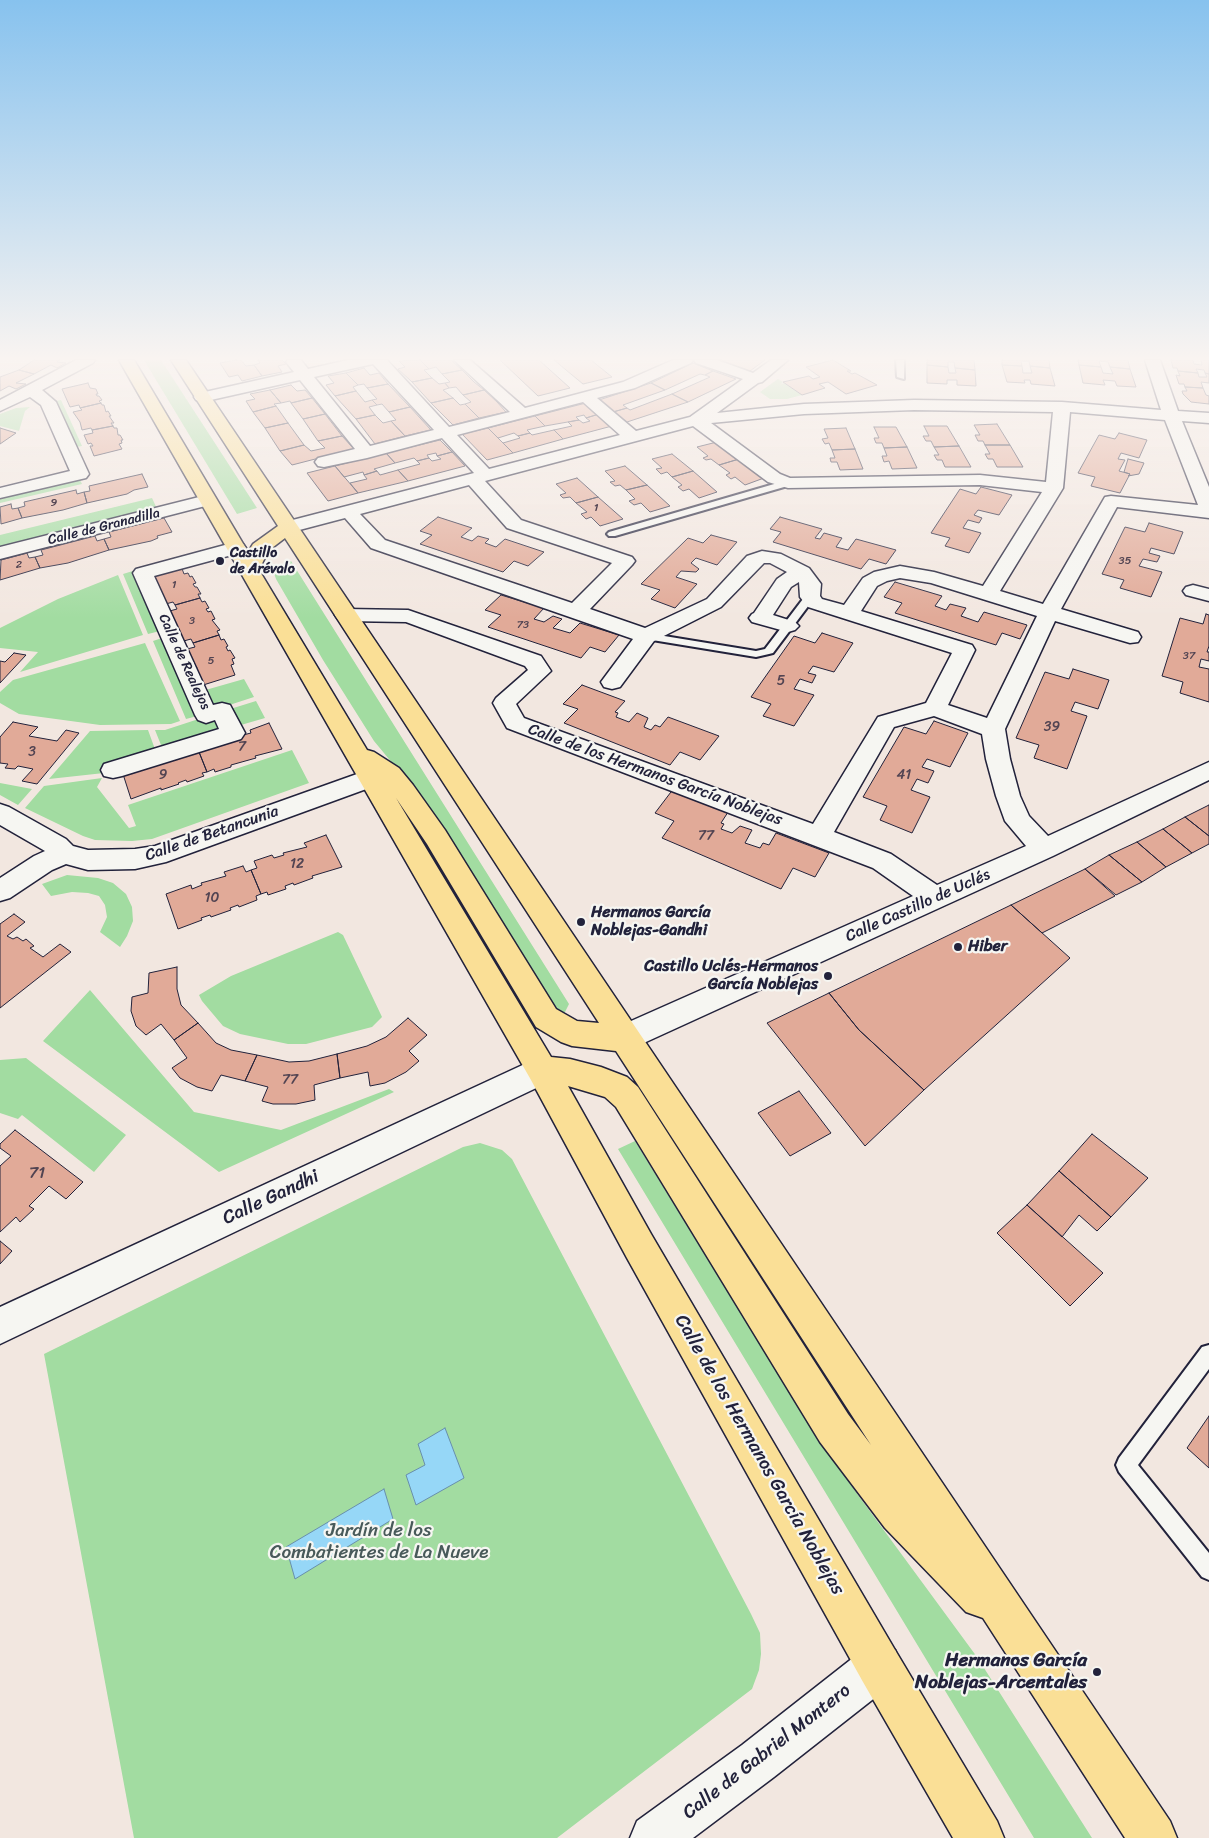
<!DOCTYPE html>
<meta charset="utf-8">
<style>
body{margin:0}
canvas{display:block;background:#f2e7e0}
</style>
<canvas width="1209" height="1838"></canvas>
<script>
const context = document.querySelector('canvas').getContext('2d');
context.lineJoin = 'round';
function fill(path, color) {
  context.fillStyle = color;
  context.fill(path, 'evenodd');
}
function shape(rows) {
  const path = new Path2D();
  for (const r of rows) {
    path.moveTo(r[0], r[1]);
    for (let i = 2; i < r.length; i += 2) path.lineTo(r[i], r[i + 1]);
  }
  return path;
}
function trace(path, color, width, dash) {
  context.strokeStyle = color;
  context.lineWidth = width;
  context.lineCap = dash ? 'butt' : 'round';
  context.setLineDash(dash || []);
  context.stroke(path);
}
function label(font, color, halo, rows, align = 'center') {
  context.font = font + ' Sriracha,sans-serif';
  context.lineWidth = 4.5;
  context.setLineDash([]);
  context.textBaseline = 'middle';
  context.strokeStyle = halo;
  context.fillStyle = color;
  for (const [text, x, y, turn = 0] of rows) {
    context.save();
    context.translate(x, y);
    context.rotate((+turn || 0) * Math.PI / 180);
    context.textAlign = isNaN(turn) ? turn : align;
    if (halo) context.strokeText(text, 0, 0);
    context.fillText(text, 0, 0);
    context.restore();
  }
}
fill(shape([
 [144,360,161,360,257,508,237,514],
 [778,379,783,382,780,385,784,383,802,395,787,399,770,399,760,392],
 [61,400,82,446,71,448,51,402],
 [30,407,25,411,19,431,0,426,0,414,16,408],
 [80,480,82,484,0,503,0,499],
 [152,498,158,511,0,550,0,535],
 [291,561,569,1004,565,1012,559,1014,398,770,374,741,323,660,276,579,274,573,277,567],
 [136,570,164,630,148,634,123,574],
 [118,575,143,635,20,672,38,652,0,648,0,628,58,599],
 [165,637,201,715,186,719,153,641],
 [145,643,180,721,171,724,100,725,19,714,0,703,0,692,13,680],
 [244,679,254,697,211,711,202,691],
 [256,701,265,718,234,727,227,710],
 [220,712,227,729,163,750,155,730,165,730],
 [148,730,156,752,104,773,49,779,90,731],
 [292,750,309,783,152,839,132,841,95,840,83,836,25,808,44,786,102,778,97,787,129,828,136,826,128,805],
 [0,783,32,789,18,805,0,795],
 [67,875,98,878,113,883,126,894,132,907,133,921,127,936,120,947,100,932,107,917,105,905,99,896,88,893,72,892,51,896,42,884],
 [338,932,343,935,382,1017,372,1027,306,1044,288,1044,240,1034,223,1026,202,1001,199,995,231,976],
 [90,990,194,1112,281,1130,389,1089,394,1092,219,1172,43,1041],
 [26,1058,126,1135,94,1172,22,1115,18,1119,0,1113,0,1060],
 [635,1141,812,1429,858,1495,977,1657,1092,1838,1034,1838,618,1149],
 [480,1143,502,1150,512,1159,751,1614,760,1633,761,1654,759,1670,752,1689,557,1838,134,1838,44,1354,463,1147]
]), '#a2dca1');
const water = shape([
 [445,1428,464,1478,416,1505,406,1475,425,1465,418,1444,445,1428],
 [384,1489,393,1519,295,1579,286,1547,384,1489]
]);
fill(water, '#96d7f7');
trace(water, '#688fac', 1);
const building = shape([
 [34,360,60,360,57,362,66,363,57,368,51,365,34,374,19,370,34,360],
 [236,360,241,360,246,366,254,365,262,376,242,381,238,375,229,377,220,363,236,360],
 [258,360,282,360,286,364,278,366,282,372,262,376,254,365,260,363,258,360],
 [420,360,429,369,424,370,432,378,412,382,398,369,405,367,399,361,420,360],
 [420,360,451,360,462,370,442,374,436,367,429,369,420,360],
 [500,360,539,360,570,388,538,396,500,360],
 [554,360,591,360,612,377,583,384,554,360],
 [716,360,765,360,750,371,716,360],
 [833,360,851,371,847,371,852,374,855,373,877,385,846,394,828,382,819,384,825,388,802,395,783,382,809,376,813,379,820,377,806,367,833,360],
 [927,360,974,360,975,370,955,368,954,362,948,362,948,367,927,365,927,360],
 [1002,360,1049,360,1050,368,1030,366,1029,361,1021,361,1022,366,1002,365,1002,360],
 [1078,360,1128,360,1130,369,1110,367,1108,362,1099,361,1101,367,1079,365,1078,360],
 [1171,360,1193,360,1194,364,1202,365,1201,360,1209,360,1209,374,1205,373,1204,370,1196,369,1198,373,1178,371,1177,368,1173,368,1171,360],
 [693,363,713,371,705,375,700,374,665,390,651,383,693,363],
 [927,365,948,367,949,373,956,373,955,368,975,370,976,386,957,385,957,380,947,380,947,384,927,383,927,365],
 [1002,365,1022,366,1023,373,1032,373,1030,366,1050,368,1055,386,1031,384,1030,380,1024,380,1025,383,1007,382,1002,365],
 [1079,365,1101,367,1103,373,1113,374,1110,367,1130,369,1136,387,1117,386,1115,381,1103,380,1105,385,1083,383,1079,365],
 [364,368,370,375,379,373,388,384,367,388,364,384,358,385,346,373,364,368],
 [19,370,34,374,16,383,26,384,16,389,9,386,0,391,0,377,19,370],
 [462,370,474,382,484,390,463,395,456,387,449,388,445,383,450,382,442,374,462,370],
 [713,371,736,379,688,402,672,394,710,377,705,375,713,371],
 [1178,371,1198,373,1199,377,1207,377,1205,373,1209,374,1209,383,1201,382,1203,388,1185,387,1184,384,1179,384,1176,375,1180,376,1178,371],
 [346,373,358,385,353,387,356,391,335,396,326,385,334,383,328,376,346,373],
 [432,378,439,384,445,383,449,388,443,390,453,398,431,403,412,382,432,378],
 [88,383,90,388,96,389,98,394,96,394,97,396,99,396,102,400,99,401,101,403,80,408,79,405,70,407,62,389,88,383],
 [651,383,665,390,623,405,627,408,613,412,599,400,651,383],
 [388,384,410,407,389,412,382,404,377,405,372,400,377,399,367,388,388,384],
 [291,385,297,391,305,390,312,398,291,403,290,401,281,403,270,390,291,385],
 [1185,387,1203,388,1206,395,1209,396,1209,404,1191,402,1183,394,1182,391,1187,391,1185,387],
 [270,390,281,403,274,404,276,406,253,412,246,401,255,399,250,394,270,390],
 [484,390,497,402,506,412,479,418,465,404,471,402,463,395,484,390],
 [356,391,365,402,372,400,377,405,369,407,375,415,356,419,335,396,356,391],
 [672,394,688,402,627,422,613,412,627,408,630,410,672,394],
 [312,398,325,414,303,419,291,403,312,398],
 [453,398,460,405,465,404,479,418,453,425,431,403,453,398],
 [101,403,102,405,104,405,106,412,108,411,111,416,109,416,114,423,111,423,113,426,92,430,91,428,82,430,80,422,73,412,82,410,80,408,101,403],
 [586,403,599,414,586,418,584,415,576,417,579,420,545,426,535,416,586,403],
 [276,406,288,423,265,428,253,412,276,406],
 [410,407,431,430,405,436,391,421,396,420,389,412,410,407],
 [325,414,342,436,318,441,303,419,325,414],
 [599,414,612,426,563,439,554,430,572,426,568,422,579,420,583,423,590,421,586,418,599,414],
 [375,415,383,423,391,421,405,436,375,444,356,419,375,415],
 [535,416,545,426,527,430,530,433,518,436,514,433,498,438,488,428,535,416],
 [288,423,304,445,280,451,265,428,288,423],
 [997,424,1010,445,985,445,983,441,978,441,975,435,980,435,974,425,997,424],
 [113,426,114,428,117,428,118,435,120,435,123,440,121,440,122,443,119,444,122,449,94,456,90,446,93,446,91,443,88,444,84,435,93,433,92,430,113,426],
 [924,426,947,426,959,446,934,447,931,441,926,441,923,436,929,436,924,426],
 [874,427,896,427,907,447,884,448,882,443,876,443,874,438,879,438,874,427],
 [0,428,16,433,0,444,0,428],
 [488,428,513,453,487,460,462,434,488,428],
 [846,428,855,449,832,450,829,443,825,444,822,439,828,438,824,429,846,428],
 [554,430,563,439,513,453,503,443,520,438,518,436,530,433,532,435,554,430],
 [1119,433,1147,440,1139,458,1121,453,1118,459,1125,460,1119,471,1130,474,1120,493,1091,486,1095,477,1078,473,1099,435,1115,439,1119,433],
 [342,436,354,449,292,465,280,451,304,445,311,451,325,448,318,441,342,436],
 [440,440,452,452,437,456,436,453,427,455,429,458,417,461,414,458,395,463,386,453,440,440],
 [717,442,739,459,719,465,711,459,706,460,703,458,708,456,697,447,717,442],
 [985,445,1010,445,1023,467,997,467,993,459,988,459,985,454,990,454,985,445],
 [959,446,971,467,945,467,942,460,937,460,934,455,939,455,934,447,959,446],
 [907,447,917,468,892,469,889,461,884,462,882,456,887,456,884,448,907,447],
 [855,449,863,469,840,470,837,462,831,462,830,458,835,458,832,450,855,449],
 [452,452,465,466,408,481,398,470,420,464,417,461,429,458,432,461,441,459,437,456,452,452],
 [386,453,395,463,374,469,377,471,364,475,363,472,344,477,335,466,386,453],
 [672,454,693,471,672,477,667,472,661,474,656,469,662,468,652,459,672,454],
 [739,459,764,478,745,485,735,477,731,479,726,475,730,473,719,465,739,459],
 [1128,459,1144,463,1139,474,1128,476,1130,474,1124,472,1128,459],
 [335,466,358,493,328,501,307,473,335,466],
 [625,466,647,485,626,490,620,485,615,486,610,482,615,481,605,471,625,466],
 [398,470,408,481,358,493,350,483,367,479,364,475,377,471,380,475,398,470],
 [693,471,717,492,699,498,689,489,683,491,678,487,682,485,672,477,693,471],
 [142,474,148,487,134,490,127,494,87,503,84,492,90,491,89,486,142,474],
 [577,478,598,497,576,503,570,497,563,498,560,495,566,493,556,484,577,478],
 [647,485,670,506,650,512,641,503,634,505,629,501,635,499,626,490,647,485],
 [981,487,1012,495,999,515,978,510,974,515,982,518,979,523,968,520,963,528,981,533,969,553,945,546,950,538,931,533,960,489,976,494,981,487],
 [76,490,77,494,84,492,87,503,63,510,22,518,18,508,25,506,24,502,76,490],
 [598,497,623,519,600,526,591,517,586,519,581,514,587,512,576,503,598,497],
 [11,504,12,509,18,508,22,518,1,524,0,507,11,504],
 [438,517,472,528,461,537,472,541,478,536,489,539,485,543,496,547,505,539,544,552,528,566,514,561,503,572,420,544,432,535,420,531,438,517],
 [780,517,822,529,815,538,820,539,824,533,842,538,836,547,848,550,856,539,896,550,886,564,869,559,861,569,773,542,781,532,770,529,780,517],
 [164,518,172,532,157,536,158,538,151,541,109,550,104,539,111,537,109,532,164,518],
 [1149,523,1183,532,1174,554,1151,548,1149,553,1160,556,1157,562,1143,559,1139,566,1162,572,1151,597,1120,588,1124,580,1102,574,1125,527,1145,532,1149,523],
 [711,535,737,542,717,565,696,558,691,563,699,569,696,572,681,571,676,577,697,584,675,608,651,599,660,590,641,584,688,538,703,543,711,535],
 [95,536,97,541,104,539,109,550,68,563,40,568,35,557,43,555,41,550,95,536],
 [27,553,29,558,35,557,40,568,0,580,1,560,27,553],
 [181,566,184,574,188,573,190,577,192,576,196,583,193,584,195,587,197,587,201,594,198,594,200,598,175,605,173,602,162,605,149,575,181,566],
 [895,582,942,596,935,606,946,610,950,604,966,608,961,616,978,622,984,612,1027,625,1020,639,1002,633,996,645,895,613,902,603,884,597,895,582],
 [501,595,544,608,534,619,544,622,553,616,562,619,553,628,570,633,580,623,619,635,605,652,590,647,581,658,488,627,501,615,485,610,501,595],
 [200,598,202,602,205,601,209,608,206,609,208,612,211,611,215,619,212,620,220,630,217,631,219,635,193,643,191,639,180,642,166,612,177,609,175,605,200,598],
 [1206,614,1209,615,1209,646,1207,652,1209,652,1209,661,1201,659,1199,667,1209,669,1209,702,1180,693,1183,682,1162,676,1180,618,1203,624,1206,614],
 [822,633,853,643,834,672,813,666,808,673,816,675,812,683,800,679,794,689,814,695,794,726,763,716,771,704,751,697,794,636,815,643,822,633],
 [219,635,221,640,224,639,228,646,226,647,228,651,230,650,235,658,232,659,234,664,231,665,235,675,200,686,192,669,197,668,194,663,190,665,183,650,195,647,193,643,219,635],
 [14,653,26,655,0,683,0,661,5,662,14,653],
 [1073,669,1109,680,1098,709,1075,702,1071,711,1087,716,1067,769,1034,758,1039,745,1016,738,1045,672,1069,679,1073,669],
 [582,685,625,701,615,712,618,713,616,717,629,722,637,713,648,718,644,727,651,730,655,725,660,727,668,717,719,736,700,760,680,752,670,765,564,723,578,709,563,704,582,685],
 [934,721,968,733,950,767,927,759,922,767,934,771,928,783,917,779,911,790,930,797,912,833,880,820,887,806,863,797,904,727,926,734,934,721],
 [13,722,38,727,29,736,57,741,66,730,79,733,37,784,22,781,33,769,18,766,15,769,5,768,8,764,0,763,0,737,13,722],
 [269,723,282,749,255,756,256,758,231,765,231,767,215,772,214,769,207,772,199,752,205,750,203,745,251,733,250,730,269,723],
 [192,748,194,754,199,752,207,772,202,773,204,776,187,782,186,780,178,783,179,784,161,790,161,788,131,799,122,771,192,748],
 [674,788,730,809,721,823,724,824,721,829,732,833,740,826,752,830,745,843,760,848,763,843,769,845,776,833,829,853,815,877,793,868,781,889,662,838,674,821,655,813,674,788],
 [1209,805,1209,836,1185,817,1209,805],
 [1185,817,1209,836,1209,844,1192,853,1163,829,1185,817],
 [1163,829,1192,853,1166,867,1137,842,1163,829],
 [326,835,342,867,312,876,313,878,294,885,293,883,285,886,286,889,268,895,267,892,261,894,251,870,257,868,254,861,272,855,274,858,284,855,283,853,307,847,304,843,326,835],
 [1137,842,1166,867,1142,882,1109,855,1137,842],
 [1109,855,1142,882,1116,895,1085,869,1109,855],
 [243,866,246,872,251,870,261,894,256,896,257,900,239,907,238,905,230,908,231,910,211,917,210,915,201,918,202,920,178,929,166,894,191,885,192,889,202,885,201,883,226,876,224,872,243,866],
 [1085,869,1115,896,1042,933,1011,905,1085,869],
 [1011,905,1070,958,924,1090,859,1030,829,993,1011,905],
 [14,914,25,922,7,936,13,939,17,937,23,941,26,939,34,946,30,948,43,957,60,944,71,952,0,1008,0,924,14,914],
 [177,967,177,989,181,1005,198,1023,174,1040,161,1024,146,1035,136,1026,131,1011,132,997,148,993,149,973,177,967],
 [829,993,859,1030,924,1090,865,1146,767,1023,829,993],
 [408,1018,427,1035,409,1051,419,1061,406,1072,385,1083,370,1086,368,1072,340,1078,337,1054,367,1046,386,1037,408,1018],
 [198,1023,216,1043,231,1050,257,1055,245,1081,221,1075,212,1091,197,1087,180,1078,172,1068,187,1058,174,1040,198,1023],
 [337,1054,340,1078,314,1085,315,1100,296,1104,273,1104,262,1101,268,1087,245,1081,257,1055,289,1062,309,1061,337,1054],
 [799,1091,831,1133,790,1156,758,1113,799,1091],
 [15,1130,83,1182,66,1199,49,1186,29,1206,34,1209,20,1222,16,1217,0,1232,0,1166,11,1156,0,1148,0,1144,15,1130],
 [1092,1134,1148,1178,1111,1217,1059,1171,1092,1134],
 [1059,1171,1111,1217,1097,1231,1079,1215,1062,1237,1027,1205,1059,1171],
 [1027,1205,1103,1273,1070,1306,997,1233,1027,1205],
 [0,1241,12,1251,0,1264,0,1241],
 [1209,1416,1209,1468,1187,1448,1209,1416]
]);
fill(building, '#e1aa98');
trace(building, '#22223b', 1);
const lane = shape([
 [896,360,904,360,904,379,897,377,896,360],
 [788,480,791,481,791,485,615,536,609,536,607,534,609,532,788,480],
 [810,594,815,597,773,653,769,654,756,657,646,639,641,636,646,633,756,651,765,649,806,595,810,594],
 [1209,1345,1209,1369,1138,1465,1209,1553,1209,1580,1202,1577,1119,1472,1116,1465,1119,1458,1202,1347,1209,1345]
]);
const street = shape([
 [76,360,95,360,93,363,42,390,56,402,89,474,86,478,0,498,0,488,70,471,41,405,30,397,0,411,0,400,76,360],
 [288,360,301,360,308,369,348,360,387,360,449,427,510,412,454,360,470,360,525,408,623,382,673,360,693,360,691,363,635,388,597,398,636,431,690,417,743,379,696,363,694,360,717,360,753,373,771,360,788,360,762,382,758,383,717,413,804,404,914,400,1062,402,1161,410,1145,360,1160,360,1178,411,1209,413,1209,423,1182,421,1209,487,1209,518,1117,507,1061,609,1138,632,1141,637,1138,642,1130,643,1055,621,1005,729,1010,759,1020,796,1029,816,1048,836,1209,762,1209,780,1053,856,635,1047,624,1051,613,1047,609,1038,613,1029,913,896,873,868,507,728,493,703,496,698,528,670,525,666,406,622,345,621,338,619,335,615,338,611,345,609,408,610,541,656,551,671,516,704,524,718,813,824,878,717,926,703,952,653,808,607,800,597,799,582,791,587,773,615,795,622,799,626,795,630,788,632,752,622,749,618,752,614,754,613,777,579,787,572,770,563,764,563,721,607,654,641,620,687,612,689,604,687,601,682,633,639,371,548,345,518,288,533,281,531,279,527,281,523,474,473,442,438,367,458,324,467,318,466,315,462,318,458,355,449,300,380,202,402,196,400,194,397,196,394,294,372,286,362,288,360],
 [373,364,434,430,370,446,314,377,373,364],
 [583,402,620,435,489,469,457,435,583,402],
 [914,410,1053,412,1046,482,980,475,790,478,780,474,711,423,804,414,914,410],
 [1070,412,1165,420,1198,505,1111,496,1105,497,1043,604,1000,591,1063,488,1070,412],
 [693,426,768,482,788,488,980,485,1042,492,983,586,934,572,900,566,874,572,863,578,844,605,822,599,820,596,821,584,809,568,781,554,762,551,747,556,707,599,645,628,590,609,632,565,635,561,632,557,521,520,485,481,693,426],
 [469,485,507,528,612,563,572,603,385,540,360,514,469,485],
 [900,578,931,583,1037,616,987,718,948,705,975,650,972,645,861,611,877,586,887,581,900,578],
 [934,716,982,734,986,759,996,796,1005,821,1026,846,937,885,891,854,834,832,894,727,934,716],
 [207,495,213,496,216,500,213,504,0,559,0,547,207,495],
 [236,542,243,544,246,548,243,552,154,576,213,705,222,703,230,705,245,733,241,739,122,776,113,778,104,776,101,770,104,764,219,729,215,720,206,723,198,720,195,715,133,573,136,569,236,542],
 [1193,585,1209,589,1209,601,1186,595,1183,591,1186,587,1193,585],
 [371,769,380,772,383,778,380,784,166,862,135,869,88,870,66,864,52,870,10,898,0,901,0,878,34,856,45,851,0,825,0,804,9,807,66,839,73,846,88,850,135,849,155,846,371,769],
 [542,1056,553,1060,557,1070,553,1080,0,1344,0,1307,542,1056],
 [879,1644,895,1650,901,1666,895,1682,774,1777,693,1838,630,1838,637,1821,742,1745,863,1650,879,1644]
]);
const primary = shape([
 [119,360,134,360,248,552,253,544,278,526,171,360,186,360,1170,1821,1177,1838,1125,1838,983,1618,966,1612,885,1528,820,1442,616,1107,605,1097,568,1086,651,1234,895,1650,997,1821,1004,1838,953,1838,863,1682,627,1258,531,1080,119,360],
 [285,538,599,1023,577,1021,556,1009,445,830,413,785,399,768,374,752,367,750,259,570,268,551,285,538],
 [396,798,427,844,536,1027,561,1042,572,1046,616,1051,871,1445,848,1414,638,1087,627,1077,601,1067,570,1059,551,1057,396,798]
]);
trace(lane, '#22223b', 4);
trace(street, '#22223b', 3);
trace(primary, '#22223b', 3);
fill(lane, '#f6f6f2');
fill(street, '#f6f6f2');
fill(primary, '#fadf96');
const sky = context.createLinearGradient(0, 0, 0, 618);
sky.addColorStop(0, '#87c2ee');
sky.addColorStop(0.58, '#f9f4f1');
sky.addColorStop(1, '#f9f4f100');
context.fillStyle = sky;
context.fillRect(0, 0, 1209, 618);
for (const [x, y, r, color] of [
 [220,561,5,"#22223b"],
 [581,922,5,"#22223b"],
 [958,947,5,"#22223b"],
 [828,976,5,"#22223b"],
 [1097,1672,5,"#22223b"]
]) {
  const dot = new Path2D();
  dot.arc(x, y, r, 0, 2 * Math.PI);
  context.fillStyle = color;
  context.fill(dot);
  trace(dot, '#f6f6f2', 2);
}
label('11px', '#524452', null, [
 ["9",54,503],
 ["1",596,508],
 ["35",1125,561],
 ["2",19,565],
 ["1",174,585],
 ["3",192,621],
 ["73",523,625],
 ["37",1189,656],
 ["5",211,661]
]);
label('14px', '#22223b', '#f6f6f2', [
 ["Calle de Granadilla",104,527,-14],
 ["Calle de Realejos",184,662,65]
]);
label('bold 14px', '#22223b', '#f6f6f2', [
 ["Castillo",230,553],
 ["de Arévalo",230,569]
], 'left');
label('14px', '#524452', null, [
 ["5",781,681],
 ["39",1052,727],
 ["7",242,747],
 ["3",32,752],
 ["9",163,775],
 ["41",904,775],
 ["77",706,836],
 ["12",297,864],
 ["10",212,898],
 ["77",290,1080]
]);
label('16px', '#22223b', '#f6f6f2', [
 ["Calle de los Hermanos García Noblejas",655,775,20],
 ["Calle de Betancunia",212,834,-19],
 ["Calle Castillo de Uclés",918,906,-24]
]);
label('bold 16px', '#22223b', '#f6f6f2', [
 ["Hermanos García",591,913],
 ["Noblejas-Gandhi",591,931],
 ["Hiber",968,947],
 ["Castillo Uclés-Hermanos",818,967,"right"],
 ["García Noblejas",818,985,"right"]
], 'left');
label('16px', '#524452', null, [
 ["71",37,1174]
]);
label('19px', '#22223b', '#f6f6f2', [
 ["Calle Gandhi",271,1198,-25],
 ["Calle de los Hermanos García Noblejas",759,1455,60],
 ["Calle de Gabriel Montero",767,1752,-38]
]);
label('19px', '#485a5a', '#f6f6f2', [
 ["Jardín de los",379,1531],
 ["Combatientes de La Nueve",379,1553]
]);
label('bold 19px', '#22223b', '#f6f6f2', [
 ["Hermanos García",1087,1661],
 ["Noblejas-Arcentales",1087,1683]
], 'right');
</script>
